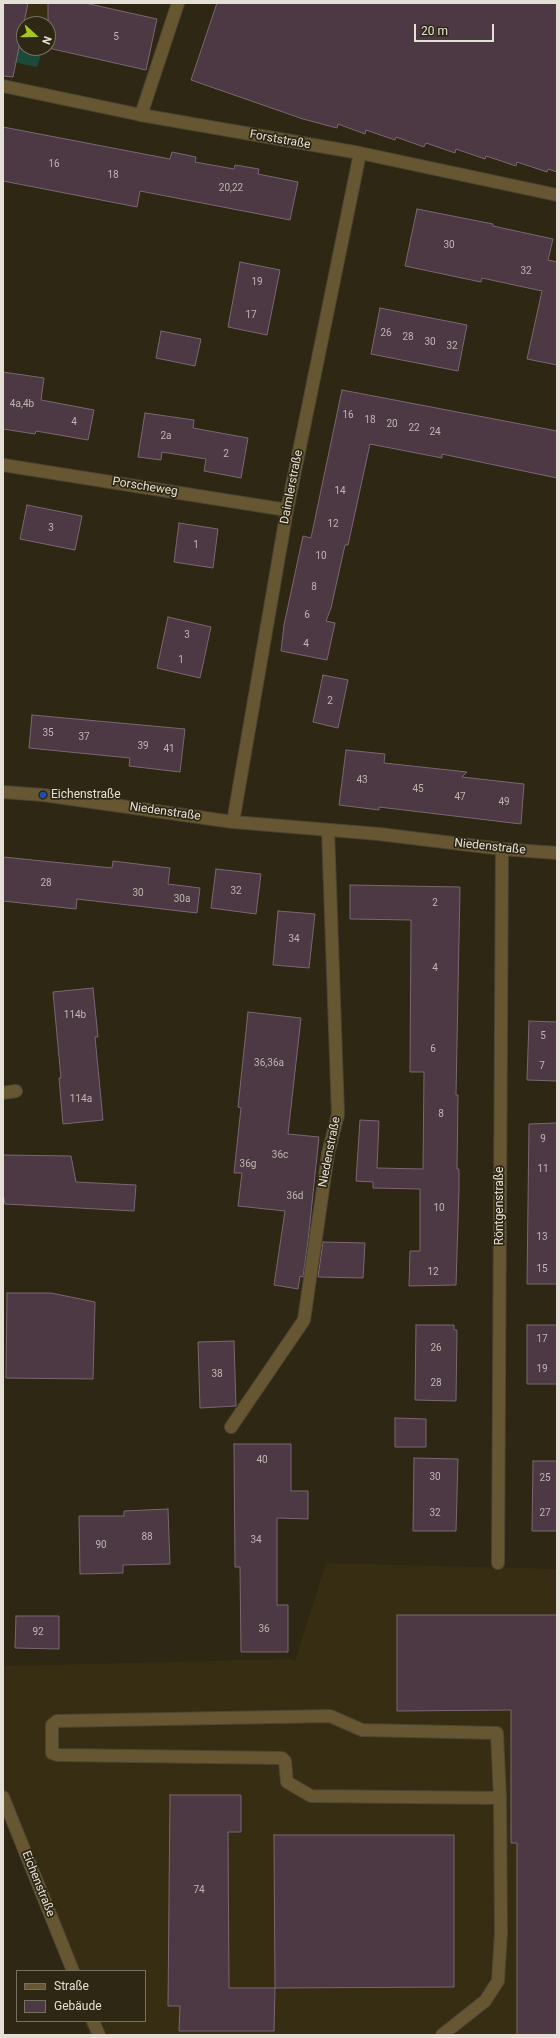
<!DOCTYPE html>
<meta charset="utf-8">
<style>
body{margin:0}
#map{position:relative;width:560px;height:2038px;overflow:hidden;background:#2e2714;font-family:Roboto,sans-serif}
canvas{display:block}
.frame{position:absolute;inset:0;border:4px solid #e5e0d5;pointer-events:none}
.legend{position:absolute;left:16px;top:1970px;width:130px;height:52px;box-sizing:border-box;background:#2e2714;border:1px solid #777161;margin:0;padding:5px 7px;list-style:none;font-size:12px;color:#e5e0d5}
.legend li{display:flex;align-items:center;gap:8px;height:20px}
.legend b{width:20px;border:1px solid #777161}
.north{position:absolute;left:16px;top:16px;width:40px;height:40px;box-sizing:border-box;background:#2e2714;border:1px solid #777161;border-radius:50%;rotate:111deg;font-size:11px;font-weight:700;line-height:16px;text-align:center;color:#e5e0d5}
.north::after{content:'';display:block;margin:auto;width:14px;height:18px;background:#a7c71e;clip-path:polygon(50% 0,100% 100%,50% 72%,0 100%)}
.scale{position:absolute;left:414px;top:24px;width:80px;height:18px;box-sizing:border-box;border:2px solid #e5e0d5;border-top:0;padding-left:5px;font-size:12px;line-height:14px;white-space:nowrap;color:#e5e0d5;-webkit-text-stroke:3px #2e2714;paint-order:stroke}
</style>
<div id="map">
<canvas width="560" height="2038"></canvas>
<div class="frame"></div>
<ul class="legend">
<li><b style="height:5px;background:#675632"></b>Straße</li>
<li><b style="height:11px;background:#4c3944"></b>Gebäude</li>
</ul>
<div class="north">N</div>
<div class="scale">20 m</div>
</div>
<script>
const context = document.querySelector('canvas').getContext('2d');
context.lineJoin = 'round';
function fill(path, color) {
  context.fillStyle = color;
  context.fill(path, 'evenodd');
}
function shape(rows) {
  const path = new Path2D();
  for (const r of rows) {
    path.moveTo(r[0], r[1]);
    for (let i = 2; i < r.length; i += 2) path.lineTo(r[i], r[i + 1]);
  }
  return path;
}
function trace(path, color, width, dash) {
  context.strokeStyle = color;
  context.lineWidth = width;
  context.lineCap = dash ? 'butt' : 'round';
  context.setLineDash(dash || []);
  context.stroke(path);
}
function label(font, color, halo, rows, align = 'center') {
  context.font = font + ' Roboto,sans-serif';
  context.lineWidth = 3.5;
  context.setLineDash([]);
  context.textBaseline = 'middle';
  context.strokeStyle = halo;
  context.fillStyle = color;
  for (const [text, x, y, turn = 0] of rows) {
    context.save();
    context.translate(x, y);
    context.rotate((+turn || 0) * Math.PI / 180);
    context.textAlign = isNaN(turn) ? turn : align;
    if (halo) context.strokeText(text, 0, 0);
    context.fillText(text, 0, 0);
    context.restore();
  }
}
fill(shape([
 [3,3,58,3,48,24,24,24,24,48,43,48,37,67,3,60],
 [326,1563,557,1569,557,2035,89,2035,84,2021,145,2021,145,1971,66,1971,3,1795,3,1666,290,1659,295,1661]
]), '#362d13');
fill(shape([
 [3,38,24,45,24,48,31,48,42,52,37,67,3,60]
]), '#1c4a38');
const building = shape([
 [3,3,28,3,13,77,3,76,3,3],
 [48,3,85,3,157,19,146,70,48,48,48,3],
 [217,3,557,3,557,172,548,169,547,172,517,162,516,166,486,156,485,159,456,149,455,153,426,143,424,147,396,137,395,140,366,130,365,134,338,124,337,128,303,119,191,80,217,3],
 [3,127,170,159,172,152,196,157,195,162,234,169,235,165,259,169,258,174,298,182,290,220,140,191,137,207,3,181,3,127],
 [417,209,493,224,493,226,553,239,548,260,557,262,557,365,527,359,542,291,482,278,481,282,405,266,417,209],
 [240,262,280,270,267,335,228,327,240,262],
 [380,308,467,325,458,371,371,354,380,308],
 [161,331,201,339,195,366,156,358,161,331],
 [3,372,44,378,41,400,94,410,88,440,36,431,35,434,3,429,3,372],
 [342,390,557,431,557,478,442,454,442,458,370,444,348,545,345,545,331,608,326,621,335,623,327,660,281,651,284,625,303,536,311,538,342,390],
 [145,413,194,420,193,428,248,438,241,478,204,471,206,459,162,452,161,460,138,457,145,413],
 [27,505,82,516,75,550,20,539,27,505],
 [179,523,218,529,213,568,174,562,179,523],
 [168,617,211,627,200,678,157,668,168,617],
 [323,675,348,680,338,728,313,722,323,675],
 [32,715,185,729,180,772,129,766,130,758,29,748,32,715],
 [346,750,385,754,384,763,467,772,462,777,524,784,521,824,379,807,379,810,339,805,346,750],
 [3,857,112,868,113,861,170,868,168,884,200,888,197,913,77,899,76,909,3,901,3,857],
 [216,869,261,874,256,914,211,908,216,869],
 [350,885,460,887,456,1095,458,1095,457,1169,459,1169,459,1190,456,1285,409,1286,410,1251,420,1251,420,1189,373,1188,373,1182,356,1181,360,1120,379,1121,377,1168,423,1169,424,1072,410,1072,411,920,350,919,350,885],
 [278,911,315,914,309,968,273,965,278,911],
 [93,988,98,1037,95,1037,103,1120,63,1124,59,1078,61,1078,53,992,93,988],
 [248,1012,301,1018,288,1134,319,1137,308,1241,303,1277,300,1276,298,1289,274,1285,285,1211,238,1206,242,1173,234,1173,241,1108,238,1107,248,1012],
 [529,1021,557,1022,557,1081,527,1080,529,1021],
 [557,1123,557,1284,527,1284,529,1124,557,1123],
 [3,1155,71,1156,76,1182,136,1185,134,1211,5,1204,3,1193,3,1155],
 [323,1242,365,1243,363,1278,318,1277,323,1242],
 [7,1293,51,1293,95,1302,93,1379,6,1378,7,1293],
 [416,1325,454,1325,454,1330,457,1330,456,1401,415,1400,416,1325],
 [527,1325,557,1325,557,1384,527,1384,527,1325],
 [234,1341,236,1406,200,1408,198,1342,234,1341],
 [395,1418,426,1419,426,1447,395,1447,395,1418],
 [234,1444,291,1444,291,1491,308,1491,308,1519,277,1518,277,1605,288,1605,288,1652,241,1652,240,1567,235,1567,234,1444],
 [414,1458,458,1459,456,1531,413,1531,414,1458],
 [533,1461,557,1461,557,1531,532,1531,533,1461],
 [168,1509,170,1564,123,1565,123,1573,80,1574,79,1516,124,1516,124,1511,168,1509],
 [397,1615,557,1615,557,2035,517,2035,517,1843,511,1843,511,1710,397,1711,397,1615],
 [16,1616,59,1616,59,1649,15,1648,16,1616],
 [170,1795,241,1795,241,1832,228,1832,229,1988,275,1988,274,2031,179,2031,180,2006,168,2006,170,1795],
 [274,1835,454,1835,454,1987,275,1988,274,1835]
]);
fill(building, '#4c3944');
trace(building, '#7b6673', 1);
const lane = shape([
 [141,115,178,3],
 [3,1093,16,1091],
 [231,1427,304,1320,328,1154,338,1114,328,830],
 [442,2035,485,2001,498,1981,501,1933,500,1798,497,1733,362,1730,330,1716,57,1721,52,1725,52,1753,58,1755,282,1758,285,1761,287,1782,311,1796,500,1798]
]);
const street = shape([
 [3,86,141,115,360,153,557,195],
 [3,465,287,510],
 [3,792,43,795,233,822,379,834,502,849,557,853],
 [233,822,287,510,360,153],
 [498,1563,502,849],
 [3,1797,73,1971],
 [93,2021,99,2035]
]);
trace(lane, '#4b4533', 14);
trace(street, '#4b4533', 14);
trace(lane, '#675632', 12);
trace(street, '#675632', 12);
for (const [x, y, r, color] of [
 [43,795,4,"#1a4fb4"]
]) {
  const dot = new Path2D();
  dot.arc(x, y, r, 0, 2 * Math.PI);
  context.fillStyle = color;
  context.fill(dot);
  trace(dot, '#2e2714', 1.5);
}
label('10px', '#bfb6b1', null, [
 ["5",116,37],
 ["16",54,164],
 ["18",113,175],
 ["20,22",231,188],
 ["30",449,245],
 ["32",526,271],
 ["19",257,282],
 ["17",251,315],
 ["26",386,333],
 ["28",408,337],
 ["30",430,342],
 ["32",452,346],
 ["4a,4b",22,404],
 ["16",348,415],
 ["18",370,420],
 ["4",74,422],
 ["20",392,424],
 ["22",414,428],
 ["24",435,432],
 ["2a",166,436],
 ["2",226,454],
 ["14",340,491],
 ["12",333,524],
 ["3",51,528],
 ["1",196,545],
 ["10",321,556],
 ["8",314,587],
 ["6",307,615],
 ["3",187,635],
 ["4",306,644],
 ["1",181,660],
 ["2",330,701],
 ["35",48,733],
 ["37",84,737],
 ["39",143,746],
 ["41",169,749],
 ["43",362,780],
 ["45",418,789],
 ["47",460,797],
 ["49",504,802],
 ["28",46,883],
 ["32",236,891],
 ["30",138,893],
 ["30a",182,899],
 ["2",435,903],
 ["34",294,939],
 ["4",435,968],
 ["114b",75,1015],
 ["5",543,1036],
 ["6",433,1049],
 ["36,36a",269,1063],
 ["7",542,1066],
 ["114a",81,1099],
 ["8",441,1114],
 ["9",543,1139],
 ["36c",280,1155],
 ["36g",248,1164],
 ["11",543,1169],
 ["36d",295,1196],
 ["10",439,1208],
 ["13",542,1237],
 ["15",542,1269],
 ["12",433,1272],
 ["17",542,1339],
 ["26",436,1348],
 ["19",542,1369],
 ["38",217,1374],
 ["28",436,1383],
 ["40",262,1460],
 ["30",435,1477],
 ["25",545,1478],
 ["32",435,1513],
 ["27",545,1513],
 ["88",147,1537],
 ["34",256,1540],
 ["90",101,1545],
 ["36",264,1629],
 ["92",38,1632],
 ["74",199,1890]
]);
label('12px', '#e5e0d5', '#2e2714', [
 ["Forststraße",280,140,10],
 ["Porscheweg",145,487,9],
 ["Daimlerstraße",292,487,-79],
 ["Niedenstraße",165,812,8],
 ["Niedenstraße",490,847,6],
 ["Niedenstraße",330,1152,-79],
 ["Röntgenstraße",500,1206,-90],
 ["Eichenstraße",38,1884,68]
]);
label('12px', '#e5e0d5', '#2e2714', [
 ["Eichenstraße",51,795]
], 'left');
</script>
